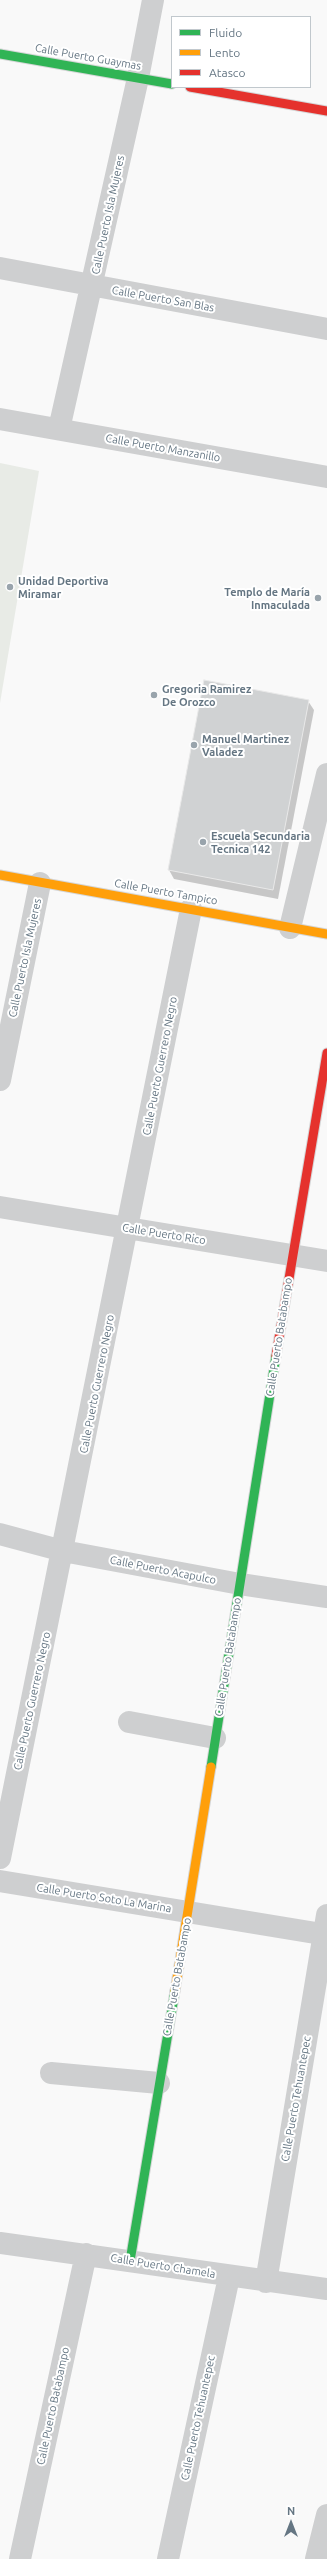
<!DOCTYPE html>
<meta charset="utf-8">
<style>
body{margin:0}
#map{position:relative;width:327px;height:2559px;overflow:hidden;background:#f9f9f9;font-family:Ubuntu,sans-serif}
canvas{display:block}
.legend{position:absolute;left:171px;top:16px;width:140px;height:72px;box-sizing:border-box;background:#fff;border:1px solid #c1c8cd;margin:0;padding:5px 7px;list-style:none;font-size:12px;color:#657683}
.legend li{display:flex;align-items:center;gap:8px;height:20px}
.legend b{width:20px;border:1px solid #c1c8cd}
.north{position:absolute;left:271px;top:2503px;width:40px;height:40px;-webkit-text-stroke:3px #fff;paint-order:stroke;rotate:0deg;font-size:11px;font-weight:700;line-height:16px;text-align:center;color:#657683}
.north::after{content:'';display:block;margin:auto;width:14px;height:18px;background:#657683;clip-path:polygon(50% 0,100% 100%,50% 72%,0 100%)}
</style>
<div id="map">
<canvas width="327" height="2559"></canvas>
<ul class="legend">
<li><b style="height:5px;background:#30b455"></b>Fluido</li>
<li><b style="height:5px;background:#ff9f0a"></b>Lento</li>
<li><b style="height:5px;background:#e5322d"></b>Atasco</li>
</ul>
<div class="north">N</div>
</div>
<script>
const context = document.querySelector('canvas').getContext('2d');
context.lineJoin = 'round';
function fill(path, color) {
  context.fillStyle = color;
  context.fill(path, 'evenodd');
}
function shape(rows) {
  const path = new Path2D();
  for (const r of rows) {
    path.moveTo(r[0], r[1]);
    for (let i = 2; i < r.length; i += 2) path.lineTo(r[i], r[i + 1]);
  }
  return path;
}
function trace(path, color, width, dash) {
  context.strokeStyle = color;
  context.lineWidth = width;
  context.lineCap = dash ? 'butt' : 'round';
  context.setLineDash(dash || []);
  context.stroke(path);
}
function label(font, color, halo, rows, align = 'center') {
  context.font = font + ' Ubuntu,sans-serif';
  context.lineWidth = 4;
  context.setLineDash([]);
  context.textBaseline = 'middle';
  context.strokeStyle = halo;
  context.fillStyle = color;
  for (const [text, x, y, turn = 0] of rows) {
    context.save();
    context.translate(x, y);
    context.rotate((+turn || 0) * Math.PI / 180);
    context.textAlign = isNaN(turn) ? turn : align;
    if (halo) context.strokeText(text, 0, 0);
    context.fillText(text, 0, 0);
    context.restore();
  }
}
fill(shape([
 [0,463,39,471,0,703]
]), '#e8ebe6');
fill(shape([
 [308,701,314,710,278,899,174,879,169,870]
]), '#0003');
const building = shape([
 [204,680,309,700,273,890,168,870,204,680]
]);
fill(building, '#d0d2d3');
trace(building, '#e8e8e8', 1);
const fast = shape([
 [0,54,172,84],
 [211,1767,276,1356],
 [130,2261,175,1991]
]);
const slow = shape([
 [0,875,327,934],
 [175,1991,211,1767]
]);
const jam = shape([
 [190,87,327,111],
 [276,1356,327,1053]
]);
trace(fast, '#d5d6d7', 11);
trace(slow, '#d5d6d7', 11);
trace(jam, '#d5d6d7', 11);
trace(shape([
 [0,268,327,329],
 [0,419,327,477],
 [59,429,138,78,153,0],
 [290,928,327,774],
 [0,1080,40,883],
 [0,1207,327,1261],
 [0,1534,63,1551,240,1584,327,1597],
 [129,1722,215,1738],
 [0,1858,191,909],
 [0,1881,327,1935],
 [51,2073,159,2083],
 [0,2243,327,2289],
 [266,2282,327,1915],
 [20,2559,86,2254],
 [168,2559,229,2277],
 [316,2559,327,2515]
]), '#cecfd0', 22);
trace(fast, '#30b455', 9);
trace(slow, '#ff9f0a', 9);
trace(jam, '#e5322d', 9);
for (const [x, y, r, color] of [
 [10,587,4,"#99a4ac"],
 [318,598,4,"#99a4ac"],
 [154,695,4,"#99a4ac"],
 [194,745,4,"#99a4ac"],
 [203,842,4,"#99a4ac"]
]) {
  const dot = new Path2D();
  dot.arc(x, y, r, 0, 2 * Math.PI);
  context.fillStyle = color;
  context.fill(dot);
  trace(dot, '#fff', 1.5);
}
label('11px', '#657683', '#fff', [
 ["Calle Puerto Guaymas",88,57,10],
 ["Calle Puerto Isla Mujeres",108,215,-78],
 ["Calle Puerto San Blas",163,299,10],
 ["Calle Puerto Manzanillo",163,448,10],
 ["Calle Puerto Tampico",166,892,10],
 ["Calle Puerto Isla Mujeres",25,958,-78],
 ["Calle Puerto Guerrero Negro",160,1066,-79],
 ["Calle Puerto Rico",164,1234,9],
 ["Calle Puerto Batabampo",279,1337,-81],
 ["Calle Puerto Guerrero Negro",97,1384,-79],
 ["Calle Puerto Acapulco",163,1570,11],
 ["Calle Puerto Batabampo",228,1657,-81],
 ["Calle Puerto Guerrero Negro",32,1701,-78],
 ["Calle Puerto Soto La Marina",104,1898,9],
 ["Calle Puerto Batabampo",177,1977,-80],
 ["Calle Puerto Tehuantepec",296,2099,-80],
 ["Calle Puerto Chamela",163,2266,9],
 ["Calle Puerto Batabampo",53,2406,-78],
 ["Calle Puerto Tehuantepec",198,2418,-78]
]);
label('bold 11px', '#657683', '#fff', [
 ["Unidad Deportiva",18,581],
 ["Miramar",18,594],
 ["Templo de María",310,592,"right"],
 ["Inmaculada",310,605,"right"],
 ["Gregoria Ramirez",162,689],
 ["De Orozco",162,702],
 ["Manuel Martinez",202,739],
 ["Valadez",202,752],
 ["Escuela Secundaria",211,836],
 ["Tecnica 142",211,849]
], 'left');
</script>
